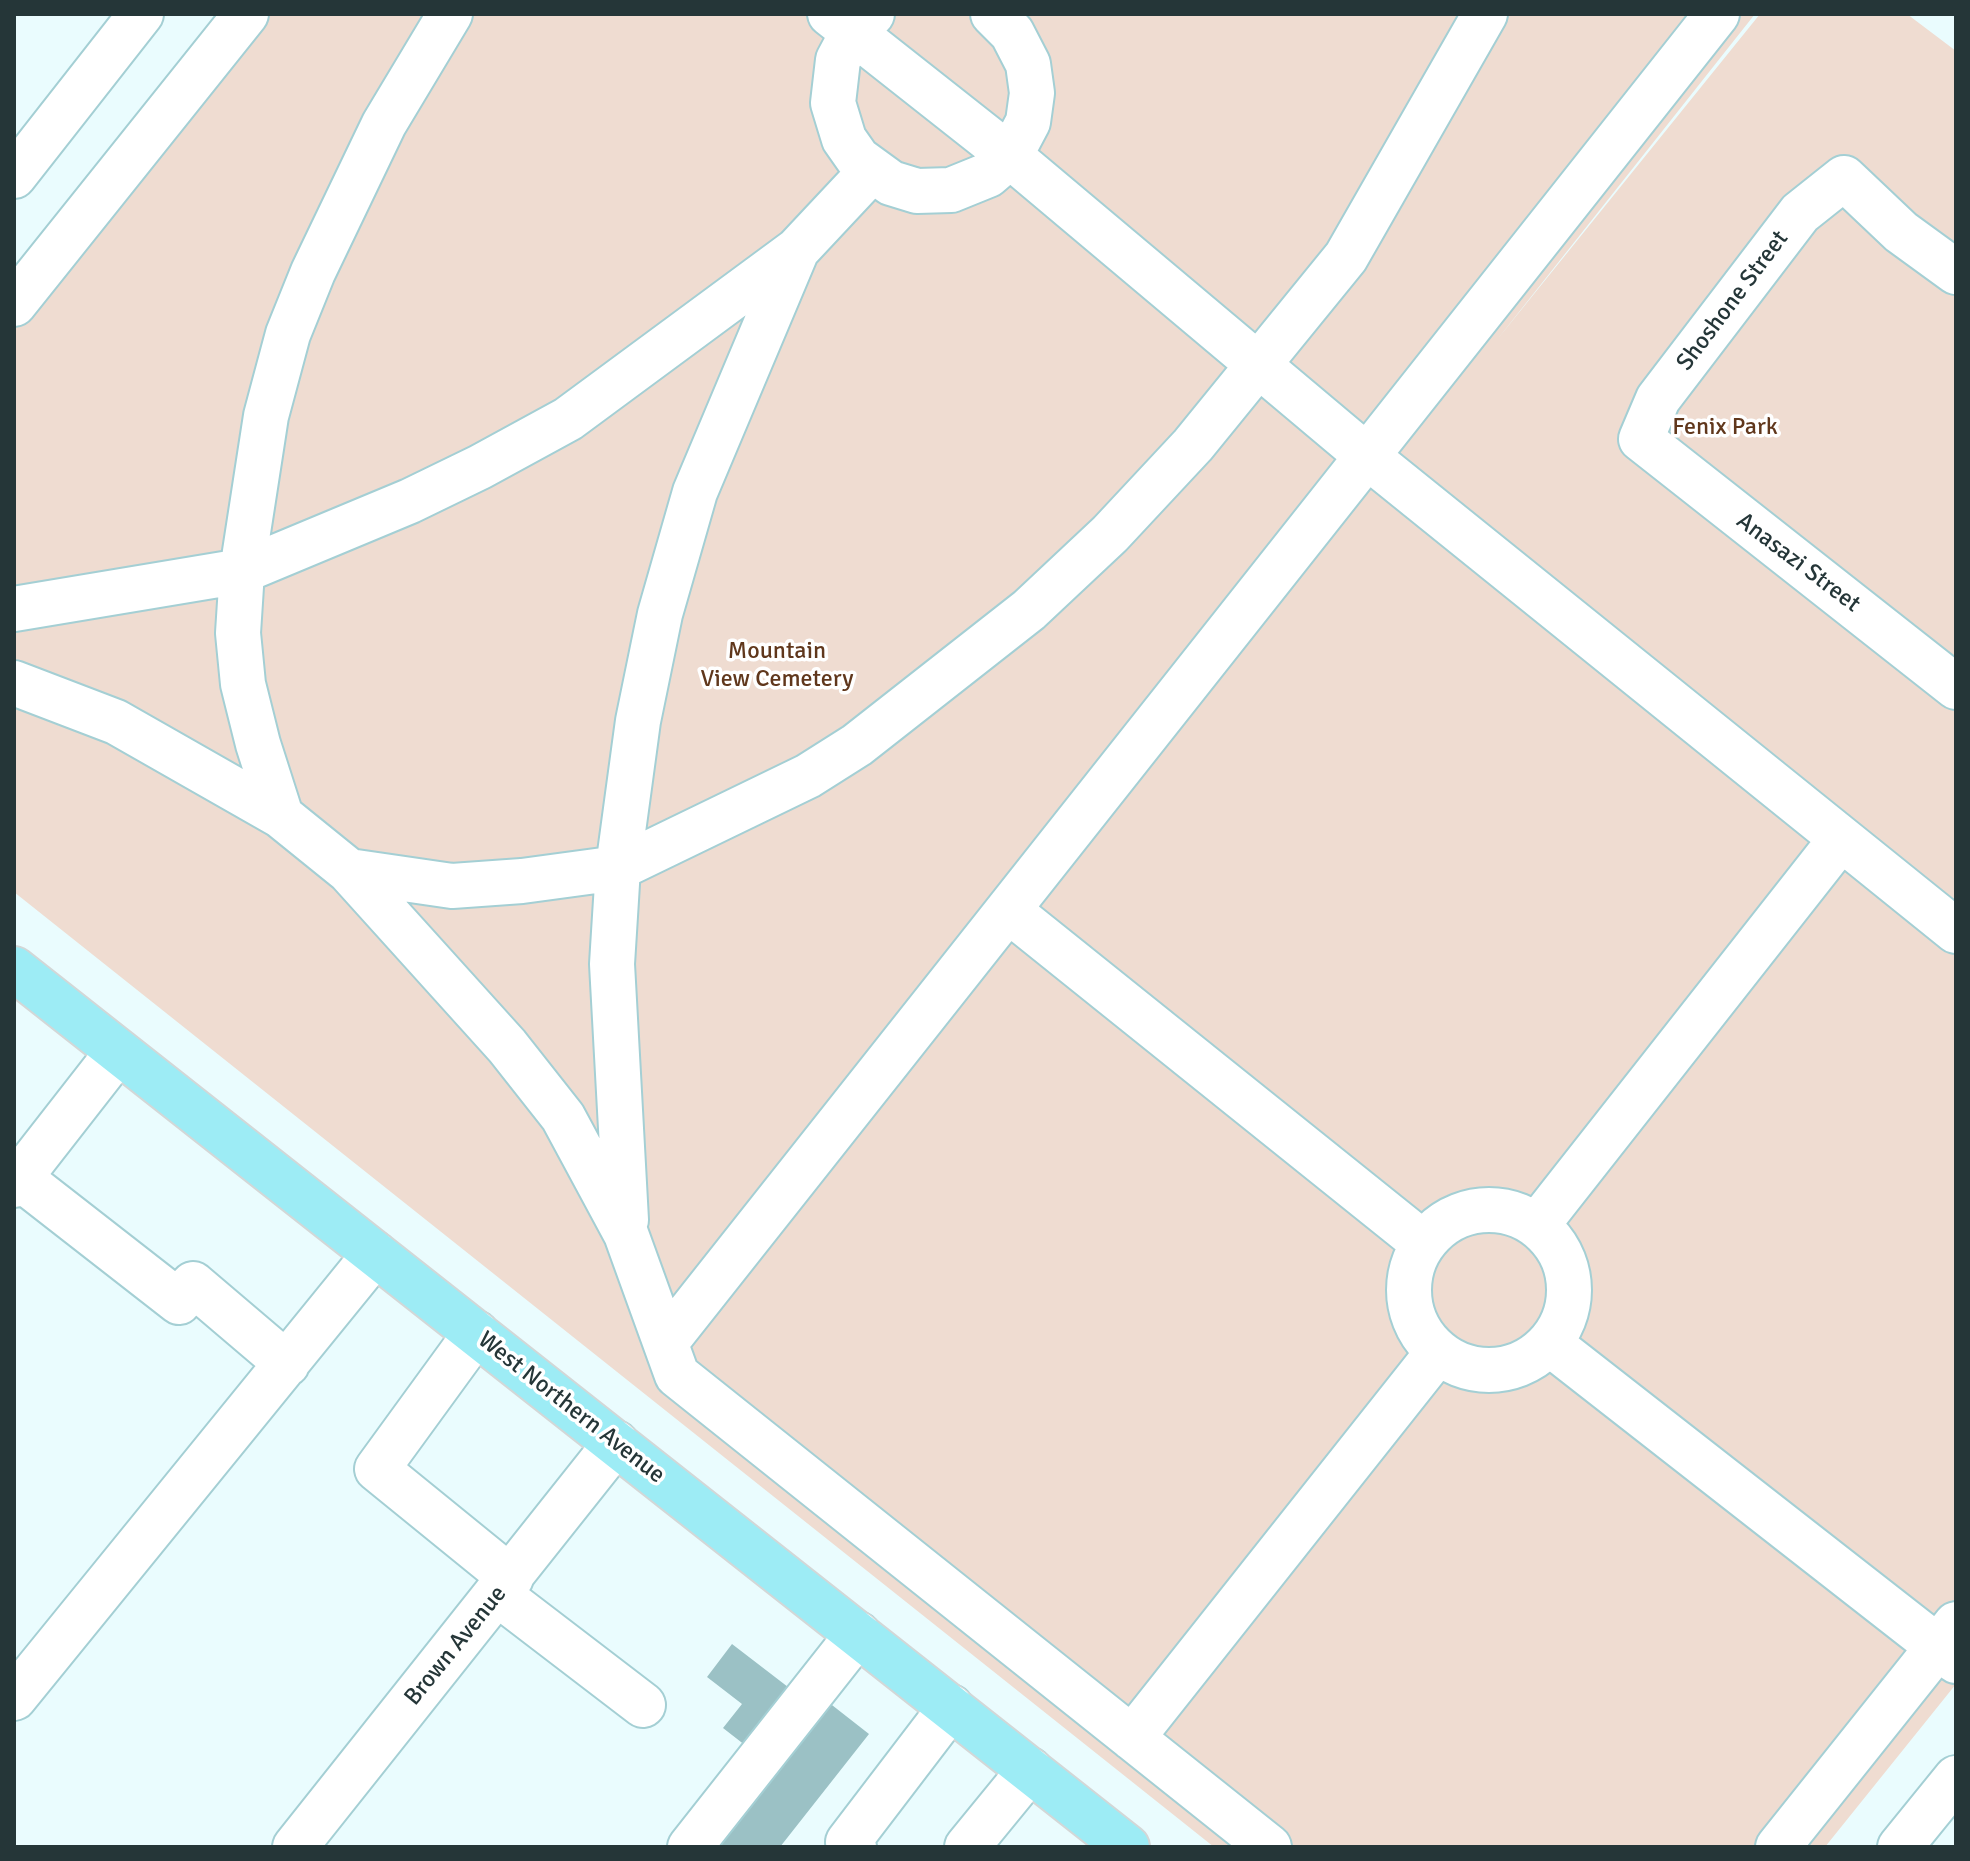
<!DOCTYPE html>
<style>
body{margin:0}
#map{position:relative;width:1970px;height:1861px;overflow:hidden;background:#eafcfe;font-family:Signika,sans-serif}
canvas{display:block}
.frame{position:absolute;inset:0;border:16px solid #253638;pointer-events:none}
</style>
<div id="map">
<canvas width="1970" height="1861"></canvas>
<div class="frame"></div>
</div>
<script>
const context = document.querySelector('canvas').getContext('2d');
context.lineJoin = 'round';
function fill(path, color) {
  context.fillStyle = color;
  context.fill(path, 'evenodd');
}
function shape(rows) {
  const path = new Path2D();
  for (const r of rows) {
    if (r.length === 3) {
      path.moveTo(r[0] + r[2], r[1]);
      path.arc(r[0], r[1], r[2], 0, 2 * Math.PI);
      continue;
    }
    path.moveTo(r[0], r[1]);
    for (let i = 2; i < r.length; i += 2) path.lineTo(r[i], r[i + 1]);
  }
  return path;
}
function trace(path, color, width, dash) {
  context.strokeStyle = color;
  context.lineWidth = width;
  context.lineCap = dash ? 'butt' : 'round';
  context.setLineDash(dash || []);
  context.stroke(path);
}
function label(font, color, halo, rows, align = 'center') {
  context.font = font + ' Signika,sans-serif';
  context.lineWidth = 7;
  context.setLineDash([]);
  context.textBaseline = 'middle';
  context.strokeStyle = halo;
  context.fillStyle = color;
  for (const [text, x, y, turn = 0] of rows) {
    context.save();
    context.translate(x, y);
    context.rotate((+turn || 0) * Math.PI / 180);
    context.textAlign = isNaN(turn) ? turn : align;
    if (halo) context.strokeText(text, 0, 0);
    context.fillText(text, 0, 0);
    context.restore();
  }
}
fill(shape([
 [219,14,1755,14,1496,341,1760,14,1907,14,1956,51,1956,1684,1825,1847,1214,1847,14,892,14,269]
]), '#efdcd1');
fill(shape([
 [732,1644,788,1687,762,1721,750,1749,723,1728,742,1704,707,1677],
 [823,1698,869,1734,780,1847,705,1847]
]), '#9bc1c5');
const minor = shape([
 [830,14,1010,156,1368,457,1956,931],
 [872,14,853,32,838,60,833,103,844,139,858,159,891,183,917,191,951,190,988,175,1010,156,1028,122,1032,93,1028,64,1012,33,993,14],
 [14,176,141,14],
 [1956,272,1901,232,1844,178,1800,213,1658,399,1641,439,1956,687],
 [14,304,246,14],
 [14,609,242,571,410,501,480,467,568,419,797,250,871,171],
 [14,683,116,722,281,816,349,871,507,1046,563,1117,626,1234,677,1375,1269,1847],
 [281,816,258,744,243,684,238,633,242,571,266,416,288,334,313,272,384,124,450,14],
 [349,871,452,886,522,881,618,868,808,776,857,745,1029,610,1110,534,1193,445,1346,257,1485,14],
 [1008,910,1423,1243],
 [20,1178,179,1302,193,1284,287,1364],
 [14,1185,117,1053],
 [1489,1290,80],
 [626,1220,612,964,618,868,638,721,660,614,695,492,797,250],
 [1538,1224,1840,840],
 [476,1333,377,1469,511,1578],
 [666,1342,1717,14],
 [1549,1343,1956,1661],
 [498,1594,643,1705],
 [14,1698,375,1254],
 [1132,1738,1438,1352],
 [295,1847,616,1443],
 [690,1847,858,1634],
 [854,1847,848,1842,951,1707],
 [967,1847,1030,1770],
 [1778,1847,1956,1624],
 [1900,1847,1956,1778]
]);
const major = shape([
 [14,969,1127,1847]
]);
trace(minor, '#a4cfd4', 48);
trace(major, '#d3d7d7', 48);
trace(minor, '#fff', 44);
trace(major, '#9decf5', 44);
label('24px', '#253638', '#fff', [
 ["Shoshone Street",1733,301,-53],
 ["Anasazi Street",1798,563,37],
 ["West Northern Avenue",571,1408,38],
 ["Brown Avenue",456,1646,-51]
]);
label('24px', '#60371c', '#fff', [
 ["Fenix Park",1725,428],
 ["Mountain",777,652],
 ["View Cemetery",777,680]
]);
</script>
